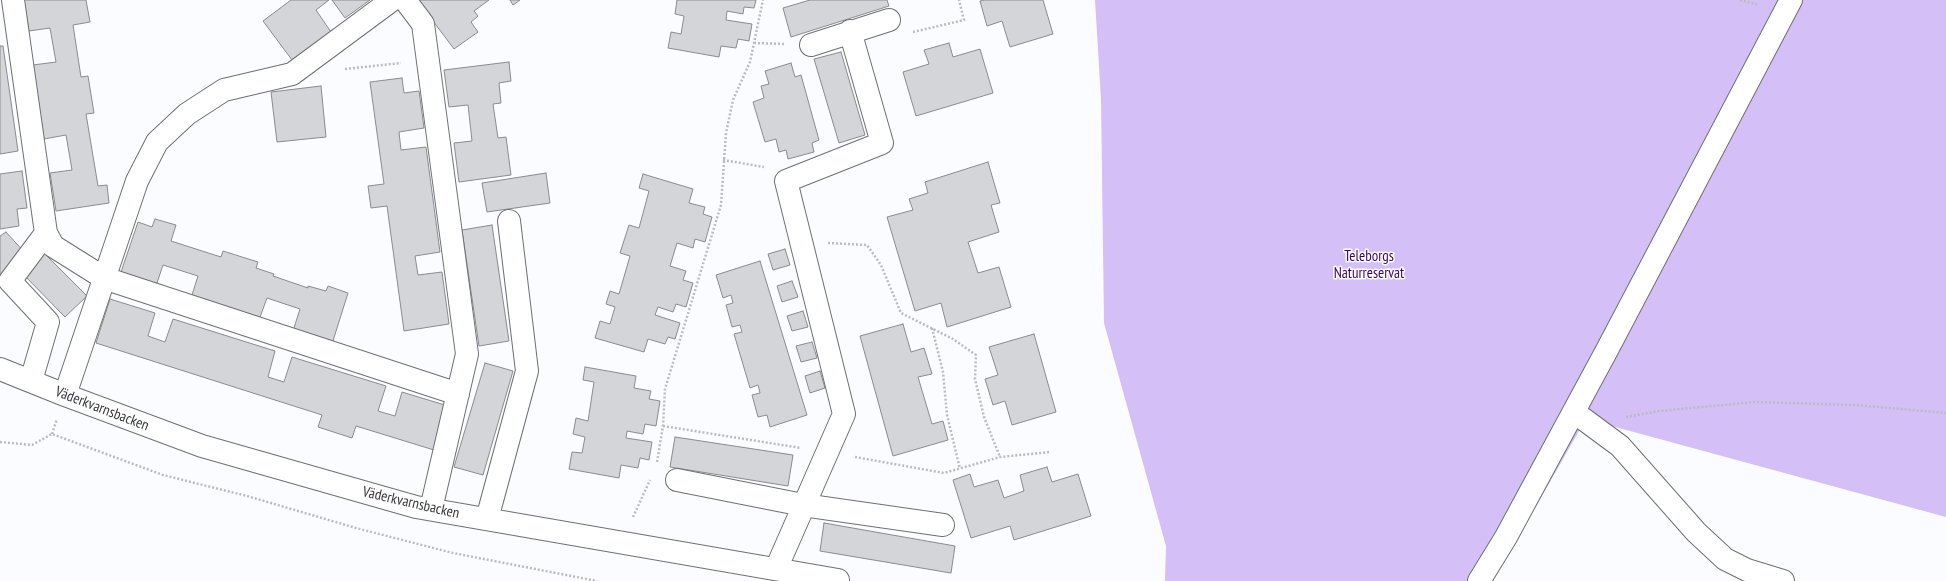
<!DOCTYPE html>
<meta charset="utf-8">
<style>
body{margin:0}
canvas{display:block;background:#fafcff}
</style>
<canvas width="1946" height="581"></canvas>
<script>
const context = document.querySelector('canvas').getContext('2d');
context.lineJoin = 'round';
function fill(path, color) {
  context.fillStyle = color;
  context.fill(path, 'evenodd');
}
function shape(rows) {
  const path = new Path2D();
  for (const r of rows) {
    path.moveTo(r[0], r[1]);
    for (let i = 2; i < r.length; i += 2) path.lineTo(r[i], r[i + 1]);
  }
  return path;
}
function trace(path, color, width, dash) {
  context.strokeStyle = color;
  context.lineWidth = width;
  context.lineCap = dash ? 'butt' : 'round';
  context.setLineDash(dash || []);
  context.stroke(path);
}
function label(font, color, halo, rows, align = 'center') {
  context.font = font + ' "PT Sans Narrow",sans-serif';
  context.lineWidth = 3;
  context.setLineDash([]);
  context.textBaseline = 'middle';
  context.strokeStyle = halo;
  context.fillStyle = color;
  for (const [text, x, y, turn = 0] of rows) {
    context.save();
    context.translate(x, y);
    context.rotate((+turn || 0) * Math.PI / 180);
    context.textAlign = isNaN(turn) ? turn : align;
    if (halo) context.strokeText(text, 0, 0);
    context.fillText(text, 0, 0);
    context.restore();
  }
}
fill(shape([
 [1095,0,1946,0,1946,517,1586,419,1493,581,1165,581,1166,546,1104,323,1101,99]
]), '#d4bff6');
const building = shape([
 [24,0,86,0,90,22,73,25,81,77,88,76,94,113,86,114,98,186,107,185,109,203,56,211,50,173,72,170,66,135,44,139,33,65,56,62,50,28,29,31,24,0],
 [291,0,329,0,316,10,331,32,292,60,263,21,291,0],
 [332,0,370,0,345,18,332,0],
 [420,0,489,0,474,11,478,16,471,22,478,32,454,49,418,1,420,0],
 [510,0,520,0,513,5,510,0],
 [677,0,756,0,754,8,744,7,743,14,727,11,726,20,752,24,749,41,738,39,736,48,721,46,719,57,668,48,671,32,681,34,684,16,675,14,677,0],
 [810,0,887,0,889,6,791,37,783,8,810,0],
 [984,0,1043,0,1053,34,1010,47,1002,21,987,26,980,1,984,0],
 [949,43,953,57,980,49,993,93,916,116,903,72,929,64,924,50,949,43],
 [0,46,3,46,18,151,0,154,0,46],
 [841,52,865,135,839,143,814,59,841,52],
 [509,62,511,81,499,83,501,103,493,104,498,138,506,137,511,175,459,182,454,143,472,141,468,105,449,107,444,70,509,62],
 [791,63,795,77,801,75,819,140,812,143,814,152,788,159,786,150,779,152,776,139,765,142,753,102,764,98,761,86,769,84,765,71,791,63],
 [402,78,404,93,419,91,424,128,399,132,401,150,426,147,440,252,415,256,418,275,442,272,449,324,404,331,387,206,371,208,368,186,384,184,370,82,402,78],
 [321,86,326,137,277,142,271,92,321,86],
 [988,162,1000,203,991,205,999,232,968,242,978,273,999,267,1011,307,947,327,941,303,915,311,887,217,913,210,909,199,928,193,925,182,988,162],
 [22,171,27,208,17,209,19,226,0,229,0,174,22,171],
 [546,173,550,203,487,212,482,183,546,173],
 [643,174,693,189,689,203,705,207,703,214,712,217,705,242,695,239,693,248,677,243,670,266,686,271,683,280,693,283,686,307,676,304,673,312,658,307,655,315,680,323,675,339,668,337,665,344,648,339,644,352,595,338,600,321,610,324,615,307,606,304,610,291,619,294,630,256,620,253,629,225,639,228,649,191,639,188,643,174],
 [155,219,176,225,171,241,221,257,223,251,258,262,256,268,274,274,273,276,308,288,308,286,326,291,328,286,348,293,332,344,293,331,300,309,267,298,259,320,191,298,198,276,163,265,156,286,120,275,138,222,152,227,155,219],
 [492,225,509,341,479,346,462,230,492,225],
 [6,232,25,253,0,275,0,236,6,232],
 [785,249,790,265,773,270,768,254,785,249],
 [43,252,87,296,65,317,22,273,43,252],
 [760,261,807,415,770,427,767,415,758,417,752,395,760,393,758,385,750,388,734,334,742,332,740,325,732,327,726,305,733,303,731,295,723,298,716,275,760,261],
 [792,281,798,297,782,302,777,286,792,281],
 [110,299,155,313,148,336,165,342,173,319,275,351,268,377,284,382,292,357,386,386,378,411,395,416,402,392,448,406,434,450,356,426,352,438,318,427,322,415,96,343,110,299],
 [803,311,808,327,792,331,787,316,803,311],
 [903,324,911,352,924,348,932,374,918,377,932,424,943,421,948,440,893,456,860,336,903,324],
 [1034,334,1056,412,1012,425,1005,401,993,405,985,379,998,375,989,347,1034,334],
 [812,342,817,358,801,362,796,346,812,342],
 [485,363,513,371,483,475,454,467,485,363],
 [585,367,636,376,634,388,651,391,649,399,660,401,656,426,645,424,643,434,627,431,626,438,652,442,649,460,640,458,638,468,621,465,619,478,569,469,572,452,582,453,585,437,573,434,576,418,588,421,594,382,583,380,585,367],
 [820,371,825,388,810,393,805,376,820,371],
 [675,437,793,455,788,486,670,467,675,437],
 [1047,467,1052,482,1078,474,1091,516,1014,540,1010,526,971,538,953,480,970,474,974,487,998,480,1004,498,1024,491,1020,475,1047,467],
 [824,523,955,546,951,573,820,551,824,523]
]);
fill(building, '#d4d5d9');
trace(building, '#8a8b8f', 1);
const minor = shape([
 [13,0,46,233,53,246,104,278,458,394],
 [405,0,423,24,467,354,431,509],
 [811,45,889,20],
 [0,369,65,395,202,446,416,507,838,580],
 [31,381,48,322,10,281,46,233],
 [65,395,137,181,157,142,187,114,224,90,292,74,392,0],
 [1574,412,1620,446,1696,532,1725,559,1747,570,1783,581],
 [677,480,803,505,943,525],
 [487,519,527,371,509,221],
 [776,569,844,414,786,181,882,143,850,31],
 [1479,581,1506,537,1607,350,1791,0]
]);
trace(minor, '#6e7174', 24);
trace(shape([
 [1740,0,1759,5],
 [913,32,964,20,959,0],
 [754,43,785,44],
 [345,69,401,63],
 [723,160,764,167],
 [828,243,867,245,881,265,901,313,953,339,976,355,975,379,984,417,1000,457],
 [932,328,943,372,947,415,960,469],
 [1626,417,1659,411,1755,402,1855,405,1946,413],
 [663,426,801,448],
 [52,434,57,419],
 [0,442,32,445,52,434,163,475,247,496,356,528,453,553,597,581],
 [855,457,944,473,1000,457,1050,452],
 [657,462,663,426,665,389,721,205,726,133,733,100,750,62,763,0],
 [633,517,650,480]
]), '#babcbf', 2.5, [2, 2]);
trace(minor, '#fff', 22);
label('15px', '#3b0068', '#fff', [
 ["Teleborgs",1369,257],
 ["Naturreservat",1369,274]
]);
label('15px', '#363739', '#fff', [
 ["Väderkvarnsbacken",102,409,21],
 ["Väderkvarnsbacken",411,503,13]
]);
</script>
